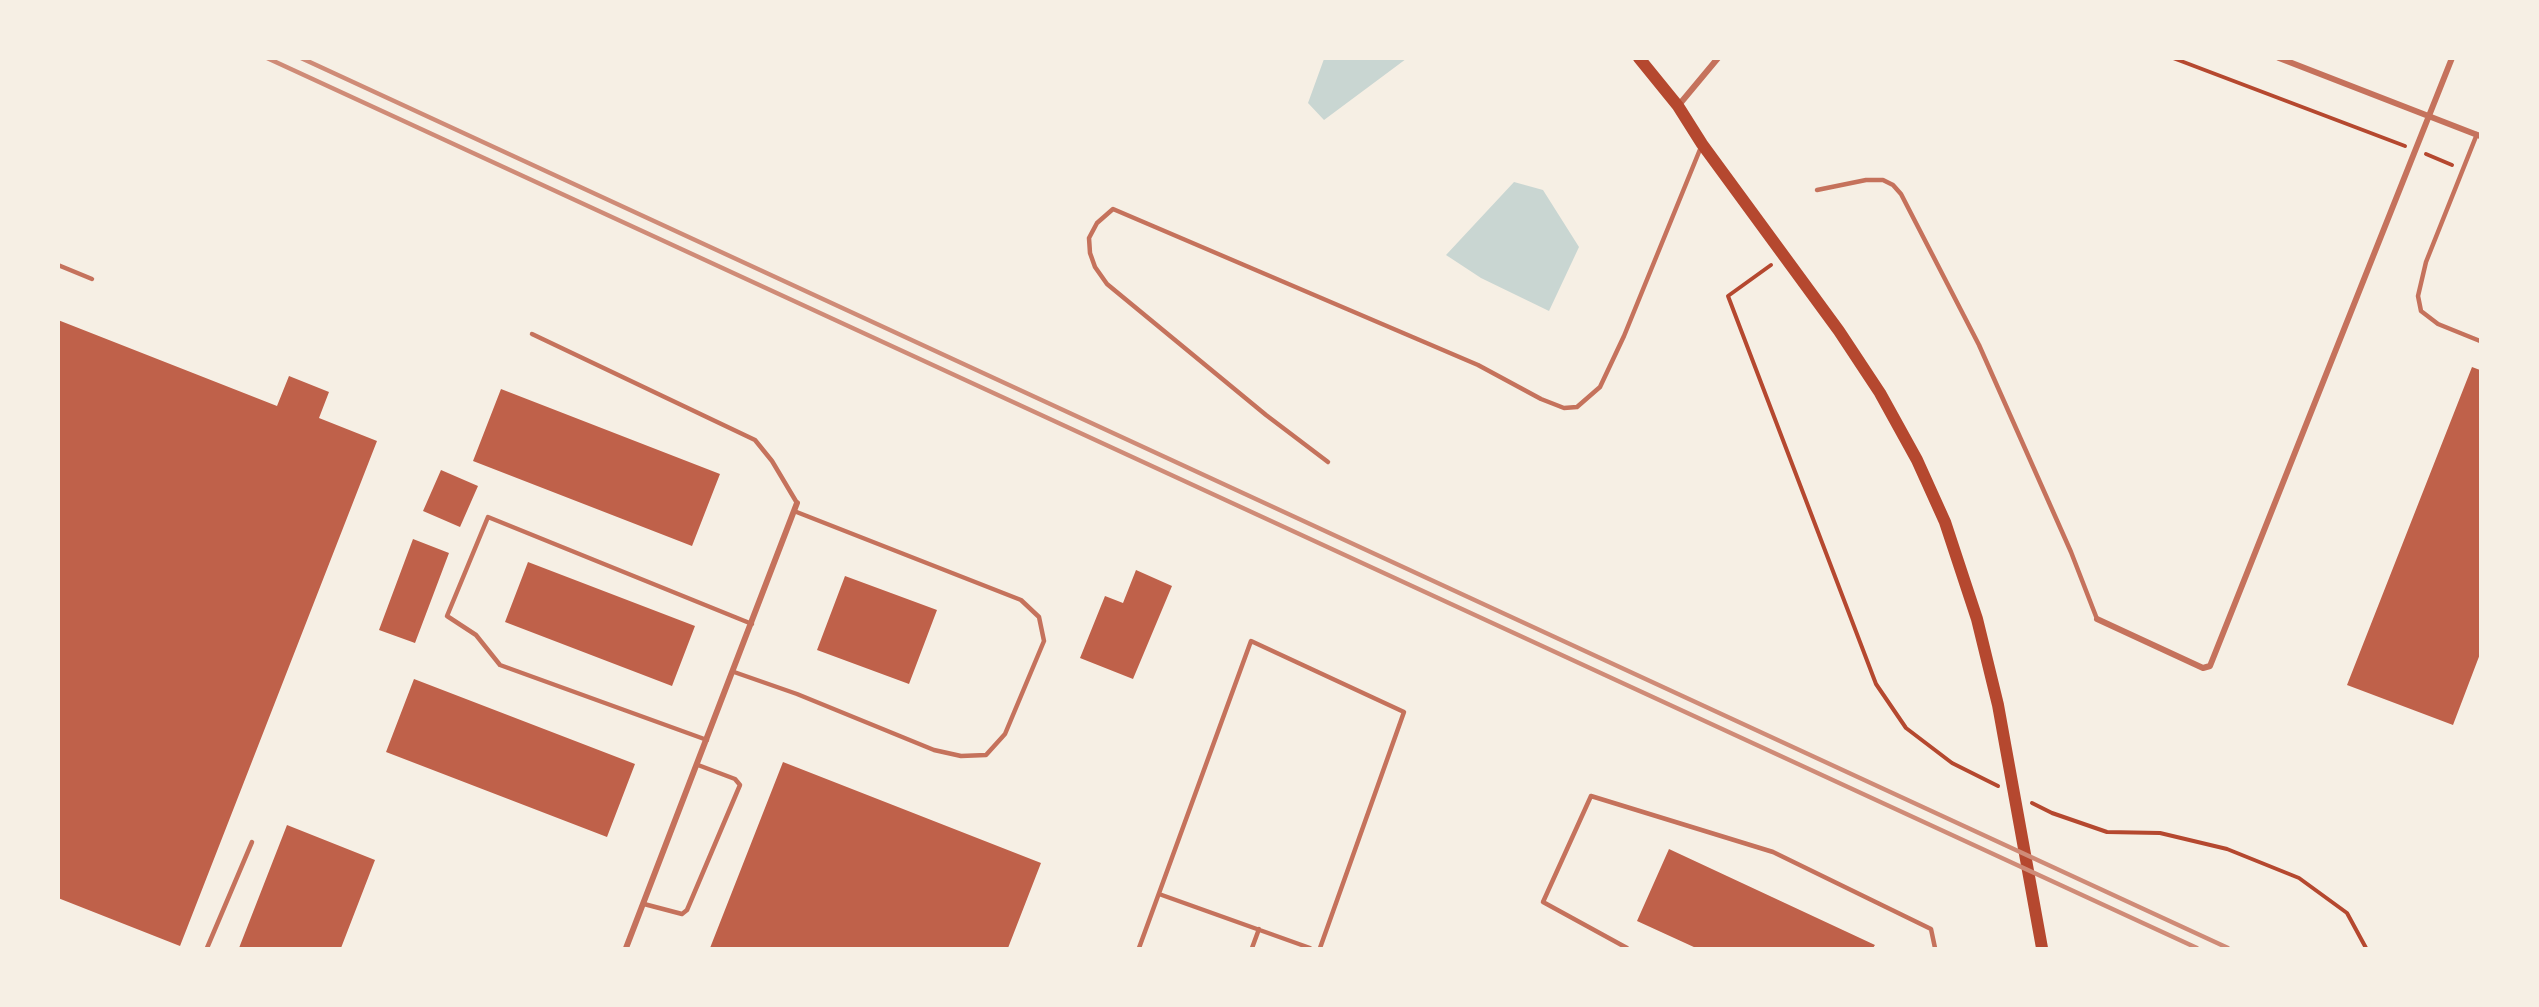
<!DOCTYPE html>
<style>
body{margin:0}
#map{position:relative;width:2539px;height:1007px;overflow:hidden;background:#f6efe4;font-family:"DM Sans",sans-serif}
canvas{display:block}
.frame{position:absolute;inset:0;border:60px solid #f6efe4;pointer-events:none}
</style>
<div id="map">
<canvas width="2539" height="1007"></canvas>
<div class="frame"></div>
</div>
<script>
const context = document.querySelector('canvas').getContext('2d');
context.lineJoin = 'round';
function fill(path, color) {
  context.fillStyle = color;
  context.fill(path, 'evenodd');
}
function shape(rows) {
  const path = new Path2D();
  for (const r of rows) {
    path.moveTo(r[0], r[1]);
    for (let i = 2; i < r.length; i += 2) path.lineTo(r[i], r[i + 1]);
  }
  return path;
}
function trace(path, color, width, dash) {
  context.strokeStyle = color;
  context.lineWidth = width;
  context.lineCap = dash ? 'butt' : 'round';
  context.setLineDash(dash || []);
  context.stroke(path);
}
fill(shape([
 [1324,59,1324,58,1406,59,1324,120,1308,103],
 [1514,182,1543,190,1579,247,1549,311,1481,278,1446,255]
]), '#c9d6d2');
fill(shape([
 [58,320,277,406,289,376,329,392,319,418,377,441,180,946,58,898],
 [2472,367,2480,370,2480,654,2453,725,2347,685],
 [501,389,720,474,692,546,473,461],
 [441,470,478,486,460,527,423,511],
 [413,539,449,553,415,643,379,630],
 [528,562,695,626,672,686,505,622],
 [1136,570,1172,586,1133,679,1080,658,1105,596,1123,603],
 [845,576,937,610,909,684,817,650],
 [414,679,635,764,607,837,386,752],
 [783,762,1041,863,1008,948,710,948],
 [287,825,375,860,341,948,239,948],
 [1669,849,1875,945,1873,948,1696,948,1637,921]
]), '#bf614a');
trace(shape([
 [2173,58,2405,146],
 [2426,154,2452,165],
 [1771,265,1728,296,1876,684,1906,728,1952,763,1998,786],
 [2032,803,2052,813,2107,832,2160,833,2227,849,2299,878,2347,913,2366,948]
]), '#b5482f', 4);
trace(shape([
 [2477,134,2426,262,2418,296,2421,311,2438,324,2480,341],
 [1817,190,1866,180,1883,180,1893,185,1901,194,1979,345,2071,552,2097,619],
 [58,265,92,279],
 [532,334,755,440,772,461,797,503],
 [1328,462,1266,415,1107,284,1095,267,1090,253,1089,238,1097,223,1113,209,1478,365,1541,399,1564,408,1577,407,1600,387,1624,336,1701,147],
 [734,672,797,694,934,750,961,756,986,755,1005,734,1044,641,1039,617,1021,600,794,511],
 [707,740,500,665,476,635,447,616,488,517,752,624],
 [1159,894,1310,948],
 [644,904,682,914,687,910,740,785,735,779,698,765],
 [207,948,252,842],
 [1139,948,1251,641,1404,712,1320,948],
 [1252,948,1259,929],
 [1627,948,1543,902,1591,796,1773,852,1931,929,1935,948]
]), '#c5725c', 4.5);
trace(shape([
 [2279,58,2480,136],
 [1678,106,1718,58],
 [2097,619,2203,668,2210,666,2452,58],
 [626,948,797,503]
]), '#c5725c', 6);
trace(shape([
 [1639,58,1678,106,1702,144,1839,331,1880,393,1917,460,1945,522,1977,619,1998,705,2042,948]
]), '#b5482f', 12);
trace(shape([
 [267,58,2197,948],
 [301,58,2228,948]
]), '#cf8b77', 4.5);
</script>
